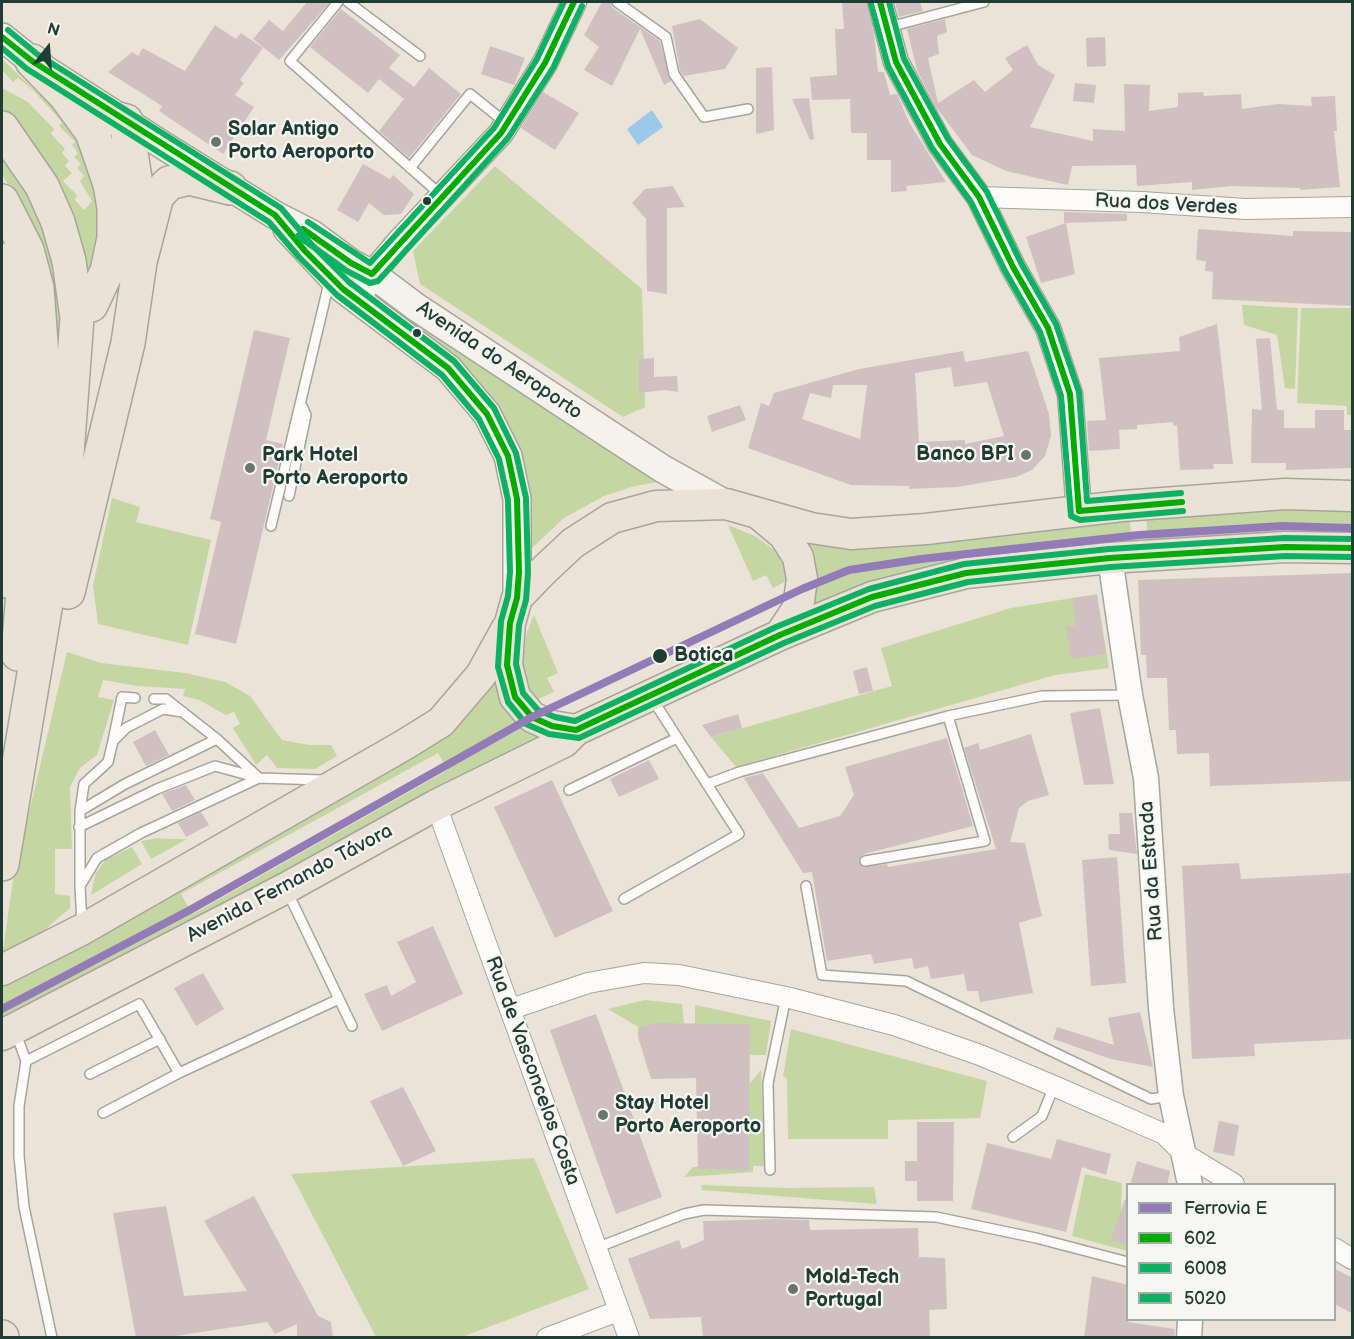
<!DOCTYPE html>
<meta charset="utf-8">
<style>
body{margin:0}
#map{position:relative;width:1354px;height:1339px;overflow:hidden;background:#ebe3d7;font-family:"Balsamiq Sans",sans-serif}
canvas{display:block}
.frame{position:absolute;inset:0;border:3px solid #1f3d34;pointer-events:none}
.legend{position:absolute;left:1126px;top:1183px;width:210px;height:138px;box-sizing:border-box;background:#f6f6f2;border:2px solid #a0aca6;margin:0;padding:8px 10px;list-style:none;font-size:18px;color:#1f3d34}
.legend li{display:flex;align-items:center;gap:12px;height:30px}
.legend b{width:30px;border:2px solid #a0aca6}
.north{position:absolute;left:18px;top:18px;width:60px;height:60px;-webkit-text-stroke:4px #f6f6f2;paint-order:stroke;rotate:17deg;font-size:16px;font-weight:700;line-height:24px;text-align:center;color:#1f3d34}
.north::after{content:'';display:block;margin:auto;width:21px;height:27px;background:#1f3d34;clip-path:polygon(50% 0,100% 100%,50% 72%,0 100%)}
</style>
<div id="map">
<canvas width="1354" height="1339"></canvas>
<div class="frame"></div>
<ul class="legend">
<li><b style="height:8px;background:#937bb8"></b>Ferrovia E</li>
<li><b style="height:8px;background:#00ac00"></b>602</li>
<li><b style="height:8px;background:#0cb162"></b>6008</li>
<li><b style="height:8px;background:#0cb162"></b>5020</li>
</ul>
<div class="north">N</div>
</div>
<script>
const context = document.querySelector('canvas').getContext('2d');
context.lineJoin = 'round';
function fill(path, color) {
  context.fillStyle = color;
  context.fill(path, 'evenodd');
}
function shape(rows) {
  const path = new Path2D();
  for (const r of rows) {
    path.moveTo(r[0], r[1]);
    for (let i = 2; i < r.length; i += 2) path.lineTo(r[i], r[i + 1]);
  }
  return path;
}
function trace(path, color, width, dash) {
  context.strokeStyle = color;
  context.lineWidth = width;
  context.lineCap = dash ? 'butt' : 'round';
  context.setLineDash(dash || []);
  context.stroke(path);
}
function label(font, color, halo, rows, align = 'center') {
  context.font = font + ' "Balsamiq Sans",sans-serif';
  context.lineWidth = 4.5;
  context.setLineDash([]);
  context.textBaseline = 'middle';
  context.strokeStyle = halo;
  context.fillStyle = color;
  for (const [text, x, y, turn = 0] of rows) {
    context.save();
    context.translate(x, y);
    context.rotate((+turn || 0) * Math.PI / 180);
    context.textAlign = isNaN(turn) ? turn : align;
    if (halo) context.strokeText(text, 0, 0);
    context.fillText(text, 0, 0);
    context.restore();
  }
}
fill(shape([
 [2,59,61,115,81,139,104,222,90,286,26,138,2,109,2,88,28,102,54,129,51,134,65,149,62,153,69,161,65,166,72,173,63,181,78,196,74,199,84,210,92,201,80,181,84,176,77,168,81,164,74,157,78,153,72,145,75,142,59,126,62,122,34,91,18,78,13,82,2,70],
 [2,147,26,184,61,275,60,368,53,309,26,217,2,174],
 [495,166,642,289,645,407,623,417,420,284,413,251],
 [1242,305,1298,308,1295,389,1285,388,1277,335,1244,325],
 [1301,308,1352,308,1352,415,1347,415,1347,406,1297,403],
 [404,313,664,481,635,486,604,496,564,518,532,548,532,519,527,485,401,319],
 [112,498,140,507,136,522,211,540,188,645,98,624,93,585],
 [1352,506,1352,538,1149,544,1145,512],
 [1119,514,1120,521,1130,521,1132,547,808,613,797,537],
 [728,525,755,536,777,552,787,566,791,579,773,588,766,575,753,581],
 [1097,594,1109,668,1055,675,736,767,711,737,892,686,881,648,1011,608],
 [534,615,558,673,547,678,554,692,534,701,524,686,521,668,527,632],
 [67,652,101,663,185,673,225,682,250,696,282,740,309,745,331,745,337,756,315,769,277,768,267,755,256,765,233,728,240,724,234,712,226,715,199,700,183,696,185,689,137,686,103,680,98,697,114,700,97,755,80,768,70,787,72,849,55,849,55,894,70,896,70,908,41,933,3,951,13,880],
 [491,674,548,736,2,1025,2,984],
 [438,753,448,770,193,914,190,910,181,894],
 [156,838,171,839,187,839,151,859,141,841],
 [132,847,142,864,91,895,95,875,105,860],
 [645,1000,682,1004,685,1033,645,1031,608,1009],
 [695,1005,771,1021,766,1055,748,1055,695,1032],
 [791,1029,987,1081,980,1118,888,1120,888,1139,788,1139,787,1079,783,1076],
 [761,1070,765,1166,753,1166,753,1172,684,1177,693,1167,740,1164,748,1086],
 [534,1158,589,1289,462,1337,376,1337,291,1174],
 [1085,1174,1122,1183,1121,1211,1127,1213,1127,1251,1072,1236],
 [701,1185,787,1188,874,1187,877,1204,702,1190]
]), '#c4d7a3');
fill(shape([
 [652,110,663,127,638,145,627,129]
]), '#9bc9e8');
fill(shape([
 [307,2,330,2,279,60,253,39,269,20,283,31],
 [602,2,610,2,613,8,660,41,671,81,664,85,640,29,612,86,584,70,599,47,584,35],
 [842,2,866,2,874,34,878,72,884,72,890,95,897,94,909,122,946,182,906,186,907,191,891,192,891,160,867,160,867,133,851,133,850,99,812,100,810,77,837,75,835,29,844,29],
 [895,2,920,2,923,11,899,17],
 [341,9,400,55,389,68,414,87,429,68,461,94,409,158,379,131,404,99,379,79,368,93,310,47],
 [700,19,738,48,725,69,684,76,680,71,672,26],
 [945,19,947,32,937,36,939,54,928,58,938,103,974,80,985,92,1013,70,1005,58,1027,45,1038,65,1055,75,1030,127,1093,141,1093,129,1125,131,1124,84,1150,85,1149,111,1178,107,1178,93,1203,92,1204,96,1241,94,1242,109,1278,104,1312,106,1311,97,1335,96,1337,131,1334,131,1340,187,1300,190,1300,188,1232,186,1192,190,1192,182,1137,186,1136,165,1072,166,1068,185,1006,171,972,155,936,107,917,70,907,29],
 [215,25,236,39,241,33,263,48,240,80,244,83,235,95,254,107,223,154,159,111,162,106,108,72,132,52,138,56,143,48,185,71],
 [1105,37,1106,66,1087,67,1086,38],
 [490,46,525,58,514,85,481,74],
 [772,67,774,130,756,134,756,68],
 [1075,83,1096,85,1094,103,1073,101],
 [543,92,579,113,555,150,521,128],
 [809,98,814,139,810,140,792,99],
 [363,164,390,179,393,175,414,194,401,214,384,215,369,203,358,222,337,210],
 [673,186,685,207,667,208,667,294,647,291,646,219,632,203,645,189],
 [1064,212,1127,214,1127,221,1064,223],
 [1066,223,1075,274,1041,283,1026,237],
 [1198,229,1293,236,1293,231,1353,232,1353,306,1212,299,1213,272,1205,271,1206,261,1196,260],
 [1217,324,1233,464,1213,464,1214,469,1180,470,1177,425,1173,426,1173,422,1137,425,1137,429,1119,430,1120,449,1089,451,1087,421,1106,420,1099,358,1180,351,1179,337],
 [254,330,290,338,266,440,283,444,236,644,195,634,221,522,210,519],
 [1270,338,1277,410,1284,410,1284,428,1315,428,1315,410,1344,410,1344,430,1353,430,1353,468,1286,470,1286,463,1251,463,1252,409,1262,410,1256,339],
 [963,351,965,362,1028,351,1049,414,1051,436,1045,456,1032,470,1016,477,957,487,909,489,909,486,851,485,748,448,761,403,769,406,774,393,859,369],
 [951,367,954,387,987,382,1004,436,965,444,965,440,919,442,915,373],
 [833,385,867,385,860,439,802,419,810,393,831,398],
 [654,358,654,377,677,376,678,392,665,390,639,393,639,359],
 [740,405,746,420,712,432,707,416],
 [1353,573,1353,781,1210,786,1209,753,1177,754,1176,730,1169,730,1167,678,1147,678,1146,655,1141,655,1138,580],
 [1097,595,1106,654,1071,659,1066,627,1076,625,1072,598],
 [867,667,873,691,859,694,853,671],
 [1100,708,1114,784,1084,785,1070,713],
 [738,714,742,728,711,737,702,725],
 [155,730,169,755,146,766,133,742],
 [1031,734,1049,795,1028,801,1019,808,1010,842,1025,843,1042,916,1019,923,1033,993,980,1002,978,991,967,991,964,974,931,979,928,966,914,969,912,958,874,964,871,954,827,961,812,872,803,873,744,778,763,773,799,828,840,816,854,795,845,767,947,738,973,826,864,854,859,859,863,867,887,864,888,867,996,849,964,748,978,743,980,750],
 [649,760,659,779,619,797,610,779],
 [552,780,613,911,555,938,494,807],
 [186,785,195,800,172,811,162,794],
 [201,812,209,825,186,837,178,823],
 [1119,813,1132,813,1137,854,1109,850,1108,834,1120,834],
 [1117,857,1126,983,1091,986,1082,860],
 [1239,863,1241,879,1353,873,1353,1039,1254,1044,1255,1056,1192,1059,1182,866],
 [433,926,463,994,382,1031,364,994,387,985,391,996,416,982,397,942],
 [203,973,224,1009,196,1026,174,988],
 [1140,1012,1153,1067,1111,1059,1053,1039,1057,1027,1114,1045,1108,1018],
 [596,1014,662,1197,616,1214,550,1030],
 [654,1023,750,1024,749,1170,698,1169,696,1078,651,1079,638,1037,638,1028],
 [403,1087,436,1151,403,1166,370,1101],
 [1219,1121,1239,1125,1234,1156,1213,1152],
 [917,1122,954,1122,953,1201,917,1201,917,1181,905,1181,905,1161,917,1161],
 [1057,1139,1111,1154,1106,1175,1082,1167,1066,1232,971,1209,987,1143,1051,1159],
 [1137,1161,1170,1171,1167,1185,1130,1185],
 [254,1196,318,1316,331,1322,333,1338,297,1338,297,1324,275,1334,267,1322,162,1338,136,1338,113,1213,166,1206,184,1296,247,1291,204,1221],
 [1125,1199,1128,1200,1128,1245,1111,1240],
 [774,1219,809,1220,810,1230,918,1228,919,1257,945,1258,947,1309,929,1310,930,1338,703,1338,701,1317,650,1319,628,1259,679,1240,682,1249,704,1240,703,1221],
 [1335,1269,1353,1278,1353,1314,1335,1304],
 [1092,1276,1128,1285,1128,1322,1175,1329,1174,1338,1084,1338]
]), '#d1c0c2');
const service = shape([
 [338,2,290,61,442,196],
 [348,2,420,56],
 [617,2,666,37,674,74,704,117,748,109],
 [889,27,984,2],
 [410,168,470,94,506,123],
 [289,496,306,415,302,406],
 [271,526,328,287],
 [154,699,166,699,217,739],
 [113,741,122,697,135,698],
 [707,784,739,772,948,716,1042,696,1128,695],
 [569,790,677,738],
 [80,811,84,784,108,762,113,741,126,728,163,709,183,712],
 [79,827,157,789,215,766,259,778,322,780],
 [865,861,985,841,948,716],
 [80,886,97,858,141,833,259,778,217,739,125,784,80,811,80,886,82,924],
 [806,886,822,975,906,981,1151,1099,1170,1096],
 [287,891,352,1026],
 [624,899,739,834,653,700],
 [15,1031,26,1061,19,1106,19,1156,24,1207,52,1338],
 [26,1061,139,1004,179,1073,103,1113],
 [179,1073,339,999],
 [90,1074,160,1039],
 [1013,1137,1042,1116,1054,1086],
 [770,1170,768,1083,786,997],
 [596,1248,684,1214,704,1210,936,1217,1036,1238,1128,1262]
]);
const minor = shape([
 [979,197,1142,202,1245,209,1352,207],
 [436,805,629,1338],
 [511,1009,588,983,644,973,679,975,786,997,894,1025,980,1055,1054,1086,1164,1134,1183,1153,1234,1184],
 [1334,1248,1352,1259],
 [547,1338,618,1311]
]);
const tertiary = shape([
 [880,2,896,62,940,144,979,197,1013,267,1048,328,1070,394,1079,511],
 [358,301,372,274,399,242,501,133,545,63,574,2],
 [1110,558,1130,695,1146,778,1161,1008,1171,1096,1190,1184],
 [1189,1338,1190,1320]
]);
const secondary = shape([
 [2,37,32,61,164,146,275,215,312,234,351,263,372,274,416,307,612,436,663,469,726,504],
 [287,229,343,289,448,368,487,414,508,456,517,499,517,598]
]);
const primary = shape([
 [760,515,784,535,798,557,802,579,798,608,780,635],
 [576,730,552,726,532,717,515,697,507,665,510,623,517,598,541,573,573,543,612,518,656,506,726,504,811,528,851,534,926,529,1122,506,1285,494,1352,496],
 [2,970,83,929,404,745,441,722,481,675,507,628],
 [2,1035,286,888,436,805,564,742,576,730,780,635,872,597,966,573,1110,558,1285,547,1352,548]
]);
const motorway = shape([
 [32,61,65,95,92,132,110,184,114,208,114,238,107,271,91,305],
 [2,128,42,186,58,222,69,261,77,318,66,468,55,549,2,864],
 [92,132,102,119,110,117,126,121,137,191,139,230],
 [2,201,27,250,37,288,42,357,18,654],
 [2,260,12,301,16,374,15,440,2,581],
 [68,592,128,343,140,262,157,196,169,183,189,178,230,188],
 [2,1337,2,1338]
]);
trace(service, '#a6a59d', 12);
trace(minor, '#a6a59d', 22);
trace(tertiary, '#a6a59d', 27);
trace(secondary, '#a6a59d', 30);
trace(primary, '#a6a59d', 33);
trace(motorway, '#a6a59d', 36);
trace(service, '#fcfbf9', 9);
trace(minor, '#fcfbf9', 20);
trace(tertiary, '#fcfbf9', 24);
trace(secondary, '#f5f1eb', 27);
trace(primary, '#ebe2d7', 30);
trace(motorway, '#ebe2d7', 33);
trace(shape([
 [880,2,896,62,940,144,979,197,1013,267,1048,328,1070,394,1079,511,1182,502],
 [2,37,32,61,275,215,305,251,343,289,448,368,487,414,508,456,517,499,519,572,517,598,510,623,507,665,515,697,532,717,552,726,576,730,780,635,872,597,966,573,1110,558,1285,547,1352,548],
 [303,229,351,263,372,274,501,133,545,63,574,2]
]), '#00ac00', 6);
trace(shape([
 [871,4,888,66,932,148,971,202,1005,271,1040,332,1061,396,1071,516,1080,520,1183,511],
 [2,48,27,69,269,222,299,257,337,295,442,375,479,419,499,459,508,500,510,572,508,596,501,621,498,667,508,702,526,724,549,734,579,738,784,643,875,606,968,582,1111,567,1285,556,1352,557],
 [298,236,347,271,370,283,378,281,508,138,553,68,582,6]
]), '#0cb162', 6);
trace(shape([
 [889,2,904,59,948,139,987,192,1021,263,1056,324,1079,392,1087,501,1181,493],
 [8,30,37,54,281,208,312,245,349,282,454,361,494,408,516,453,526,498,528,573,526,600,519,625,516,664,523,693,538,710,555,717,575,721,776,627,869,589,964,564,1109,549,1284,538,1352,539],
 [308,222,370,263,494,128,537,59,564,2]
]), '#0cb162', 6);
trace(shape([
 [2,1009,190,910,532,717,802,589,849,570,921,559,1139,535,1282,526,1352,528]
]), '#937bb8', 8);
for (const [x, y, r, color] of [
 [216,142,6,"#66776d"],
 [427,201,5,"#1f3d34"],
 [417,333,5,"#1f3d34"],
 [1026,455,6,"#66776d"],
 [250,468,6,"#66776d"],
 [660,656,8,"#1f3d34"],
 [603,1115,6,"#66776d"],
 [793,1289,6,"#66776d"]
]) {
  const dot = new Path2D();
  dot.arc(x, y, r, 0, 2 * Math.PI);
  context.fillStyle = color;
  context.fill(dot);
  trace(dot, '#f6f6f2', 2);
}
label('bold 20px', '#1f3d34', '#f6f6f2', [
 ["Solar Antigo",228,130],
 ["Porto Aeroporto",228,153],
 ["Banco BPI",1014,455,"right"],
 ["Park Hotel",262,456],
 ["Porto Aeroporto",262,479],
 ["Stay Hotel",615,1104],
 ["Porto Aeroporto",615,1127],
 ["Mold-Tech",805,1278],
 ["Portugal",805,1301]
], 'left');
label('20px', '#1f3d34', '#f6f6f2', [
 ["Rua dos Verdes",1166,205,3],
 ["Avenida do Aeroporto",499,361,34],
 ["Rua da Estrada",1152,871,-94],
 ["Avenida Fernando Távora",290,884,-28],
 ["Rua de Vasconcelos Costa",532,1071,70]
]);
label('bold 20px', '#1f3d34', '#f6f6f2', [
 ["Botica",674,656]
], 'left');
</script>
